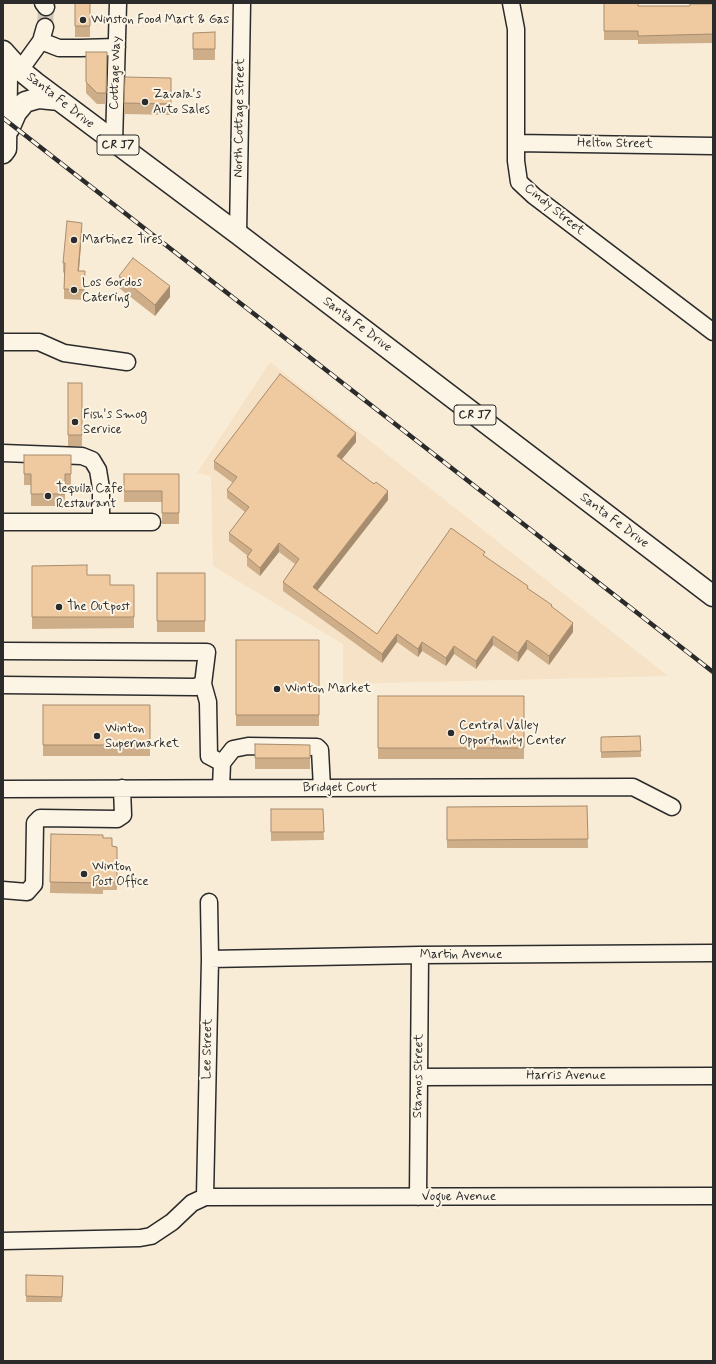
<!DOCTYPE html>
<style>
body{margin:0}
#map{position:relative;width:716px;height:1364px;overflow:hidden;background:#f9ecd7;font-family:Mynerve,sans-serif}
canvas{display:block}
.frame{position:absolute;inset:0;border:4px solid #2b2b2b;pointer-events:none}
</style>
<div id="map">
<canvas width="716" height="1364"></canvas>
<div class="frame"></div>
</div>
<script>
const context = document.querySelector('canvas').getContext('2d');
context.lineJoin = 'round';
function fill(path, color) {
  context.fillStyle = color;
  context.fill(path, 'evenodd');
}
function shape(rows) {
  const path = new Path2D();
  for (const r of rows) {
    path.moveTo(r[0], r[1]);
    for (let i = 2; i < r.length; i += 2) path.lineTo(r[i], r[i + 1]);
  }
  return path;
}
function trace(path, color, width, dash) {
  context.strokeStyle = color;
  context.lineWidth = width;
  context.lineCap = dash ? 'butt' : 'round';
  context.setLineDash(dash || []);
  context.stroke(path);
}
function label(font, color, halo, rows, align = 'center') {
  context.font = font + ' Mynerve,sans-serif';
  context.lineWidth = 4;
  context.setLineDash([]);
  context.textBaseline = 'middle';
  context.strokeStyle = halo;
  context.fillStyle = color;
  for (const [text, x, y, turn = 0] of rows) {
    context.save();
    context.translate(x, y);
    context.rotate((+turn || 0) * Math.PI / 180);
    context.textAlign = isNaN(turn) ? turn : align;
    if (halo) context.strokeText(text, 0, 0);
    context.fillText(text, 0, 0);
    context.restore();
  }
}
fill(shape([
 [270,362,668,676,343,684,343,644,213,566,211,476,197,473]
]), '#f6e2c6');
trace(shape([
 [45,27,46,7]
]), '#d0c5b5', 16, [16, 8]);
const minor = shape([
 [43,3,46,7],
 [511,3,516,29,516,161,519,182,534,196,713,332],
 [41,41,59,48,80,48,117,47],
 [20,70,41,41,45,27],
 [114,142,118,3],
 [516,143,713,146],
 [238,234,242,3],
 [3,342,39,342,64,353,127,362],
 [3,453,82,456,92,460,98,470,101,488,101,521],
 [3,522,152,522],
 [3,651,207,652,203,684,208,702,209,756,222,763,221,788],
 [3,685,195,687,203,684],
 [222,763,233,749,248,746,317,747,320,750,322,788],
 [3,789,633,787,672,807],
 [3,890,27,892,34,884,35,823,40,818,117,819,123,815,122,788],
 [210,959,420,955,713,953],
 [419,1077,713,1076],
 [205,1197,210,959,209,902],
 [418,1197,420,955],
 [3,1241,140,1238,151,1236,172,1222,192,1203,205,1197,713,1196]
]);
const major = shape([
 [3,51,20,70,36,83,238,234,713,596],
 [3,61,7,78,6,149,3,153],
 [9,129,16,113,25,102,39,98,59,100]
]);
trace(minor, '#2b2b2b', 19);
trace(major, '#2b2b2b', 23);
trace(minor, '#fcf5e5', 16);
trace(major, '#fcf5e5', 20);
const rail = shape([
 [3,118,713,672]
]);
trace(rail, '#2b2b2b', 4.5);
trace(rail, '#fcf5e5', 3, [9]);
fill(shape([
 [75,3,90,3,90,37,75,37],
 [604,3,638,6,690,6,713,4,713,43,638,44,638,40,604,40],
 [215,32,215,60,193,60,193,33],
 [86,52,107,64,106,104,97,104,86,93],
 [171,78,171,115,124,114,124,103],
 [82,232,79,271,85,281,84,300,64,299,64,273,63,272,63,263],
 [119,276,170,297,155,316,119,288],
 [68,383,82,383,82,446,68,446],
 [356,442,342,459,388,500,317,590,377,634,485,556,552,607,573,632,549,665,527,649,518,662,493,645,476,669,454,654,446,666,422,651,418,657,397,642,382,663,283,591,283,582,295,564,279,552,260,576,247,566,247,557,248,556,229,541,229,533,245,512,227,498,227,490,233,483,214,469,214,461],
 [24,455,71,455,71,485,65,485,65,506,31,506,31,485,24,485],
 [124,474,179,474,179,524,162,524,162,502,124,502],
 [32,566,87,575,110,585,134,585,134,628,32,629],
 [157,573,205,573,205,632,157,632],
 [236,640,319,640,319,726,236,726],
 [378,696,524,696,524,759,378,759],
 [43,705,150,705,150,756,43,756],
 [640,736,641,757,601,758,601,737],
 [255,744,310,745,310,769,255,769],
 [587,806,588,848,447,848,447,807],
 [271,809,323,809,324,840,271,841],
 [51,834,103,838,112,846,117,847,117,890,103,890,103,894,50,893],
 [26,1275,63,1276,62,1302,26,1302]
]), '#cead89');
fill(shape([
 [82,223,82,232,78,280,78,271],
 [170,286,170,297,155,316,155,305],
 [356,433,356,442,337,465,337,456],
 [388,491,388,500,313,596,313,587],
 [279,543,279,552,260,576,260,568],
 [573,623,573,632,549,665,549,656],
 [397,634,397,642,382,663,382,654],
 [493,636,493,645,476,669,476,661],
 [527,640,527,649,518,662,518,653],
 [422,642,422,651,418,657,418,649],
 [454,646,454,654,446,666,446,658]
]), '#a78d6f');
const building = shape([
 [75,3,90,3,90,26,75,26,75,3],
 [604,3,638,3,638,6,690,6,690,4,713,4,713,34,638,36,638,31,604,31,604,3],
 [215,32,215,49,193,49,193,33,215,32],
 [86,52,107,52,106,93,97,93,86,82,86,52],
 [125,77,171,78,171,104,124,103,125,77],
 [67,221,82,223,78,271,85,271,84,290,64,289,65,263,63,263,67,221],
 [133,258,170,286,155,305,119,276,133,258],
 [280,374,356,433,337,456,374,484,376,482,388,491,313,587,377,634,451,528,485,552,483,555,528,586,527,588,552,605,551,606,573,623,549,656,527,640,518,653,493,636,476,661,454,646,446,658,422,642,418,649,397,634,382,654,283,582,299,559,279,543,260,568,247,557,252,550,229,533,249,507,227,490,237,477,214,461,280,374],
 [68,383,82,383,82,435,68,435,68,383],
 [24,455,71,455,71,474,65,474,65,494,31,494,31,474,24,474,24,455],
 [124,474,179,474,179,513,162,513,162,491,124,491,124,474],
 [87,565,87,575,110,575,110,585,134,585,134,617,32,617,32,566,87,565],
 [157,573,205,573,205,621,157,621,157,573],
 [236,640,319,640,319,715,236,715,236,640],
 [378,696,524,696,524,748,378,748,378,696],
 [43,705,150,705,150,745,43,745,43,705],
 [640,736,641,751,601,752,601,737,640,736],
 [255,744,310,745,310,758,255,758,255,744],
 [587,806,588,839,447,840,447,807,587,806],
 [271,809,323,809,324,832,271,832,271,809],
 [51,834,103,835,103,838,112,838,112,846,117,847,117,879,103,879,103,883,50,882,51,834],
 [26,1275,63,1276,62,1297,26,1296,26,1275]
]);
fill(building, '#efc99f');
trace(building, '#a78d6f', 1);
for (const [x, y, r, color] of [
 [83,20,4,"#2b2b2b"],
 [145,102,4,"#2b2b2b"],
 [74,240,4,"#2b2b2b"],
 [74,290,4,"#2b2b2b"],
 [75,422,4,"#2b2b2b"],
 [48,496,4,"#2b2b2b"],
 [59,607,4,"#2b2b2b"],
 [277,689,4,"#2b2b2b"],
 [451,733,4,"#2b2b2b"],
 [97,736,4,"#2b2b2b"],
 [84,874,4,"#2b2b2b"]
]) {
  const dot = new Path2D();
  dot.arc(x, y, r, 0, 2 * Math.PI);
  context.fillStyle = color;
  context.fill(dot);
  trace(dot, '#fcf5e5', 1.5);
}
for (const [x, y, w] of [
 [118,145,42],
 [475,415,42]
]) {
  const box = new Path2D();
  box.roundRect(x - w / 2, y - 10, w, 20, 3);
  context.fillStyle = '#fcf5e5';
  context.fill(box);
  trace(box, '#2b2b2b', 1);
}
label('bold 12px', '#2b2b2b', null, [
 ["CR J7",118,145],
 ["CR J7",475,415]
]);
label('13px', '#2b2b2b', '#fcf5e5', [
 ["Winston Food Mart & Gas",91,20],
 ["Zavala's",153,95],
 ["Auto Sales",153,110],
 ["Martinez Tires",82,240],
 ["Los Gordos",82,283],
 ["Catering",82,298],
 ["Fish's Smog",83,415],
 ["Service",83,430],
 ["Tequila Cafe",56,489],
 ["Restaurant",56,504],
 ["The Outpost",67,607],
 ["Winton Market",285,689],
 ["Central Valley",459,726],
 ["Opportunity Center",459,741],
 ["Winton",105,729],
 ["Supermarket",105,744],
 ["Winton",92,867],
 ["Post Office",92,882]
], 'left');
label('13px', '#2b2b2b', '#fcf5e5', [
 ["Cottage Way",116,73,-88],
 ["Santa Fe Drive",60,101,38],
 ["North Cottage Street",240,118,-89],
 ["Helton Street",615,144,1],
 ["Cindy Street",554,210,39],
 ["Santa Fe Drive",357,325,37],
 ["Santa Fe Drive",614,521,37],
 ["Bridget Court",340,788],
 ["Martin Avenue",461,955],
 ["Lee Street",208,1049,-89],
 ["Stamos Street",419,1076,-89],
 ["Harris Avenue",566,1076],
 ["Vogue Avenue",459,1197]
]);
</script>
